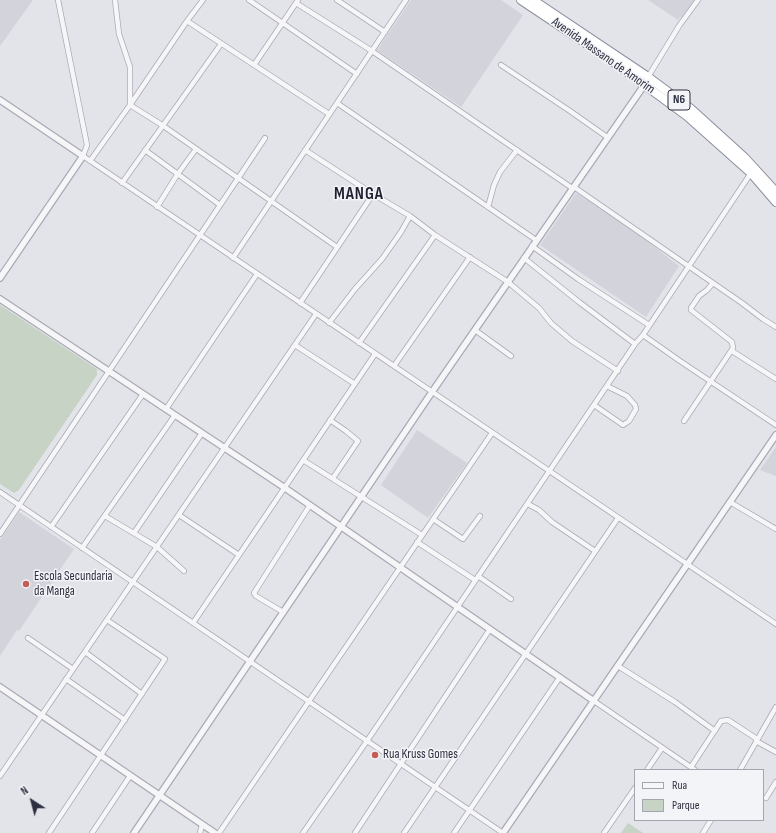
<!DOCTYPE html>
<style>
body{margin:0}
#map{position:relative;width:776px;height:833px;overflow:hidden;background:#e3e4ea;font-family:"Sofia Sans Condensed",sans-serif}
canvas{display:block}
.legend{position:absolute;left:634px;top:769px;width:130px;height:52px;box-sizing:border-box;background:#f3f4f7;border:1px solid #a4a5ae;margin:0;padding:5px 7px;list-style:none;font-size:12px;color:#2d2f40}
.legend li{display:flex;align-items:center;gap:8px;height:20px}
.legend b{width:20px;border:1px solid #a4a5ae}
.north{position:absolute;left:12px;top:781px;width:40px;height:40px;-webkit-text-stroke:3px #f3f4f7;paint-order:stroke;rotate:324deg;font-size:11px;font-weight:700;line-height:16px;text-align:center;color:#2d2f40}
.north::after{content:'';display:block;margin:auto;width:14px;height:18px;background:#2d2f40;clip-path:polygon(50% 0,100% 100%,50% 72%,0 100%)}
</style>
<div id="map">
<canvas width="776" height="833"></canvas>
<ul class="legend">
<li><b style="height:5px;background:#f6f6f8"></b>Rua</li>
<li><b style="height:11px;background:#c6d3c5"></b>Parque</li>
</ul>
<div class="north">N</div>
</div>
<script>
const context = document.querySelector('canvas').getContext('2d');
context.lineJoin = 'round';
function fill(path, color) {
  context.fillStyle = color;
  context.fill(path, 'evenodd');
}
function shape(rows) {
  const path = new Path2D();
  for (const r of rows) {
    path.moveTo(r[0], r[1]);
    for (let i = 2; i < r.length; i += 2) path.lineTo(r[i], r[i + 1]);
  }
  return path;
}
function trace(path, color, width, dash) {
  context.strokeStyle = color;
  context.lineWidth = width;
  context.lineCap = dash ? 'butt' : 'round';
  context.setLineDash(dash || []);
  context.stroke(path);
}
function label(font, color, halo, rows, align = 'center') {
  context.font = font + ' "Sofia Sans Condensed",sans-serif';
  context.lineWidth = 3;
  context.setLineDash([]);
  context.textBaseline = 'middle';
  context.strokeStyle = halo;
  context.fillStyle = color;
  for (const [text, x, y, turn = 0] of rows) {
    context.save();
    context.translate(x, y);
    context.rotate((+turn || 0) * Math.PI / 180);
    context.textAlign = isNaN(turn) ? turn : align;
    if (halo) context.strokeText(text, 0, 0);
    context.fillText(text, 0, 0);
    context.restore();
  }
}
fill(shape([
 [0,0,33,0,0,46],
 [411,0,501,0,523,15,461,107,377,50],
 [648,0,695,0,682,17,680,17,678,20],
 [576,193,623,222,679,266,646,317,540,245],
 [417,430,467,463,428,518,381,485],
 [776,447,776,476,760,470],
 [19,512,74,549,19,631,17,630,0,656,0,540]
]), '#d2d3db');
fill(shape([
 [0,305,97,369,97,375,19,490,14,493,0,484],
 [628,823,643,833,621,833]
]), '#c6d3c5');
const minor = shape([
 [58,0,87,145,83,156,776,624],
 [203,0,187,21,130,105,162,125,337,247],
 [249,0,357,74],
 [337,0,385,32],
 [296,3,372,51,572,188],
 [187,21,329,114],
 [254,65,298,0],
 [501,65,570,111,607,137],
 [648,77,679,26,698,0],
 [337,103,536,240],
 [145,150,220,205],
 [305,150,373,194,410,216,435,235,508,282,539,308,551,323,572,341,618,371],
 [90,161,130,105,130,67,119,34,115,0],
 [122,183,221,44],
 [574,187,742,303,763,319,776,327],
 [157,207,177,175,196,149],
 [488,207,494,185,500,172,517,150],
 [532,246,578,279,649,325],
 [233,258,406,0],
 [524,258,579,302,635,344],
 [300,303,373,194],
 [329,323,355,289,382,259,401,232,410,216],
 [475,330,511,356],
 [643,335,680,361,776,425],
 [359,343,435,235],
 [295,345,355,384],
 [732,351,776,379],
 [394,366,470,257],
 [594,405,623,425,629,421,636,409,635,405,627,396,607,386],
 [166,409,257,274],
 [330,420,346,431,358,441,333,478],
 [684,421,733,348,732,342,691,310,691,308,699,296,707,290,713,283],
 [303,460,422,535],
 [0,492,503,833],
 [730,502,776,529],
 [528,504,539,510,552,522,595,551],
 [179,515,239,555],
 [105,516,157,547,184,571],
 [433,519,463,539,480,516],
 [51,527,143,394],
 [134,533,202,433],
 [0,534,265,138],
 [417,542,475,580],
 [82,548,175,415],
 [478,576,511,599],
 [283,612,256,596,254,593,310,505],
 [193,623,375,354],
 [28,638,73,669],
 [85,652,142,694],
 [618,666,675,702,715,731],
 [66,679,125,720],
 [594,701,695,770],
 [756,741,776,752],
 [691,767,721,721,728,720,757,739],
 [647,770,662,748],
 [740,770,776,707],
 [0,776,316,314],
 [766,798,776,782],
 [49,833,165,659,107,620],
 [92,833,130,776],
 [200,833,202,825],
 [219,833,492,433],
 [303,833,367,741,635,344,643,335,751,173],
 [355,833,490,629],
 [404,833,618,518],
 [454,833,560,677],
 [604,833,635,788],
 [703,833,711,820]
]);
const tertiary = shape([
 [0,100,83,156,0,278],
 [0,299,285,488,594,701],
 [0,687,215,833],
 [134,833,432,392,645,84],
 [503,833,776,435]
]);
const trunk = shape([
 [521,0,608,58,687,116,751,173,776,202],
 [533,0,648,77,691,109,745,158,776,192]
]);
trace(minor, '#a9aab4', 6);
trace(tertiary, '#a9aab4', 8);
trace(trunk, '#8c8f9f', 10);
trace(minor, '#f6f6f8', 4.5);
trace(tertiary, '#f6f6f8', 5.5);
trace(trunk, '#fff', 8);
for (const [x, y, r, color] of [
 [26,584,4,"#c15f57"],
 [375,755,4,"#c15f57"]
]) {
  const dot = new Path2D();
  dot.arc(x, y, r, 0, 2 * Math.PI);
  context.fillStyle = color;
  context.fill(dot);
  trace(dot, '#f3f4f7', 1.5);
}
for (const [x, y, w] of [
 [679,100,22]
]) {
  const box = new Path2D();
  box.roundRect(x - w / 2, y - 10, w, 20, 3);
  context.fillStyle = '#f3f4f7';
  context.fill(box);
  trace(box, '#2d2f40', 1);
}
label('bold 12px', '#2d2f40', null, [
 ["N6",679,100]
]);
label('13px', '#2d2f40', '#f3f4f7', [
 ["Avenida Massano de Amorim",603,56,35]
]);
label('13px', '#2d2f40', '#f3f4f7', [
 ["Escola Secundaria",34,577],
 ["da Manga",34,592],
 ["Rua Kruss Gomes",383,755]
], 'left');
context.letterSpacing = '1px';
label('bold 17px', '#1f2131', '#f3f4f7', [
 ["MANGA",359,195]
]);
context.letterSpacing = '0px';
</script>
